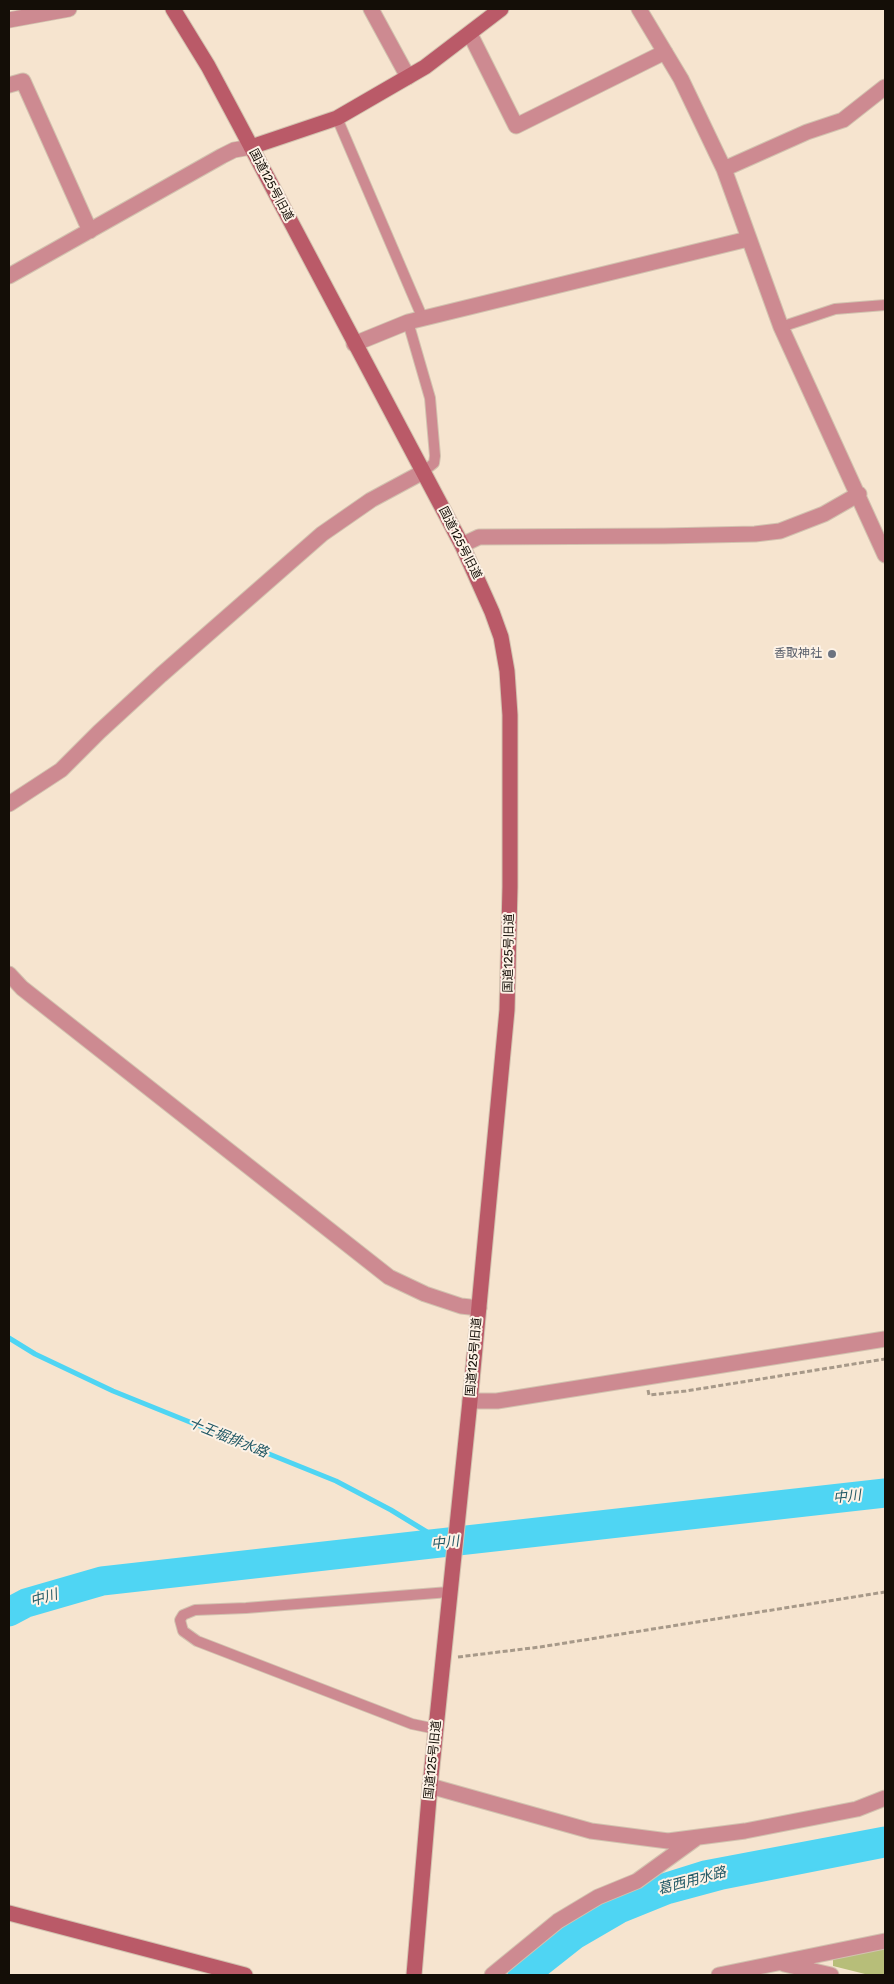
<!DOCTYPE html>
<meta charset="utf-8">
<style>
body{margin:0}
#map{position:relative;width:894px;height:1984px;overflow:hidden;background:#f6e4cf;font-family:Rubik,sans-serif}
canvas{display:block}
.frame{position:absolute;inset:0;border:10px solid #140e07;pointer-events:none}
</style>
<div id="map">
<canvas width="894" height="1984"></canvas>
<div class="frame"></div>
</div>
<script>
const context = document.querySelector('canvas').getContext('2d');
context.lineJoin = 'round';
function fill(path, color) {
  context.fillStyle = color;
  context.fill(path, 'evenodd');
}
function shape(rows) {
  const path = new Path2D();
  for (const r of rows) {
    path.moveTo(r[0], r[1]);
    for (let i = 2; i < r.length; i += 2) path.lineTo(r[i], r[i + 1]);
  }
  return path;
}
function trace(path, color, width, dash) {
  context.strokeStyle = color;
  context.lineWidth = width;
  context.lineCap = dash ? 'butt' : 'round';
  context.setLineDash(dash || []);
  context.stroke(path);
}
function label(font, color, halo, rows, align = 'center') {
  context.font = font + ' Rubik,"Noto Sans JP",sans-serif';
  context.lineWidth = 4;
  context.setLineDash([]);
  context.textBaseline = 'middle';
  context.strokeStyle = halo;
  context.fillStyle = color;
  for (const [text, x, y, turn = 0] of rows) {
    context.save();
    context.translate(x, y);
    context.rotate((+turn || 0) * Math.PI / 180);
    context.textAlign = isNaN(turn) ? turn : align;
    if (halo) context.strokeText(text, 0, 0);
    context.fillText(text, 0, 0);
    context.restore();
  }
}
fill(shape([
 [885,1948,885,1975,869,1975,833,1966,833,1959]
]), '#b7be79');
trace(shape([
 [9,1338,35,1354,113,1391,336,1481,391,1510,445,1543],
 [543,1975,581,1945,624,1920,671,1901,723,1887,885,1855]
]), '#4fd5f3', 5);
trace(shape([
 [9,1612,26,1603,102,1581,885,1493],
 [522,1975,551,1950,602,1916,654,1891,705,1875,885,1841]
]), '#4fd5f3', 29);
const lane = shape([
 [337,118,423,319],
 [408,322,430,398,435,456,434,463,423,472],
 [781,327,835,309,885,305],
 [436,1729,412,1724,197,1641,183,1631,180,1620,183,1615,195,1610,246,1608,449,1592]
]);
const street = shape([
 [371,9,408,77],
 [639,9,681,79,724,169,781,327,885,555],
 [9,20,69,9],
 [470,34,516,126,665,52],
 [9,85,23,81,90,231],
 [724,169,807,132,843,120,885,87],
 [9,276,222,156,234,150,251,147],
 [354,344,408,322,748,239],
 [462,545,479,537,664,536,755,534,780,531,824,514,859,494],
 [9,804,61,770,99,732,161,675,322,534,371,500,423,472],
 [9,974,22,988,389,1277,425,1294,461,1306,479,1308],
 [470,1401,497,1401,885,1339],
 [430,1786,591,1831,668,1841,745,1831,857,1809,885,1798],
 [784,1964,831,1975],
 [492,1975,558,1921,598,1897,637,1881,695,1839],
 [719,1975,885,1941]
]);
const secondary = shape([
 [173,9,208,66,239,124,462,545,492,612,501,637,507,671,510,715,510,887,507,1010,470,1401,430,1786,414,1975],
 [251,147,337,118,425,67,501,9],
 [9,1913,245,1975]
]);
trace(lane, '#d2c2af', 12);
trace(street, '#d2c2af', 17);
trace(secondary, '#d2c2af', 17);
trace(shape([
 [648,1390,649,1395,686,1391,885,1359],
 [458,1657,540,1647,885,1592]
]), '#a79989', 3, [5, 2.5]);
trace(lane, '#cd8a91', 10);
trace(street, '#cd8a91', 15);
trace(secondary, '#ba5a68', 15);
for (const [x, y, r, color] of [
 [832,654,5,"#6b7280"]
]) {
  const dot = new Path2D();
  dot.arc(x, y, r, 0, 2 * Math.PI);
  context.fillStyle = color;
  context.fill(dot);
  trace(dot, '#fdf2e6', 2);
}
label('12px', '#140e07', '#fdf2e6', [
 ["国道125号旧道",271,185,62],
 ["国道125号旧道",460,543,63],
 ["国道125号旧道",509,953,-89],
 ["国道125号旧道",474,1357,-85],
 ["国道125号旧道",433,1760,-84]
]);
label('12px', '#5b616d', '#fdf2e6', [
 ["香取神社",822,654]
], 'right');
label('italic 14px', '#225966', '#fdf2e6', [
 ["十王堀排水路",228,1438,22],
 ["中川",847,1497,-6],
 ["中川",445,1543,-6],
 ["中川",44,1598,-16],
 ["葛西用水路",692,1881,-15]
]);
</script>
